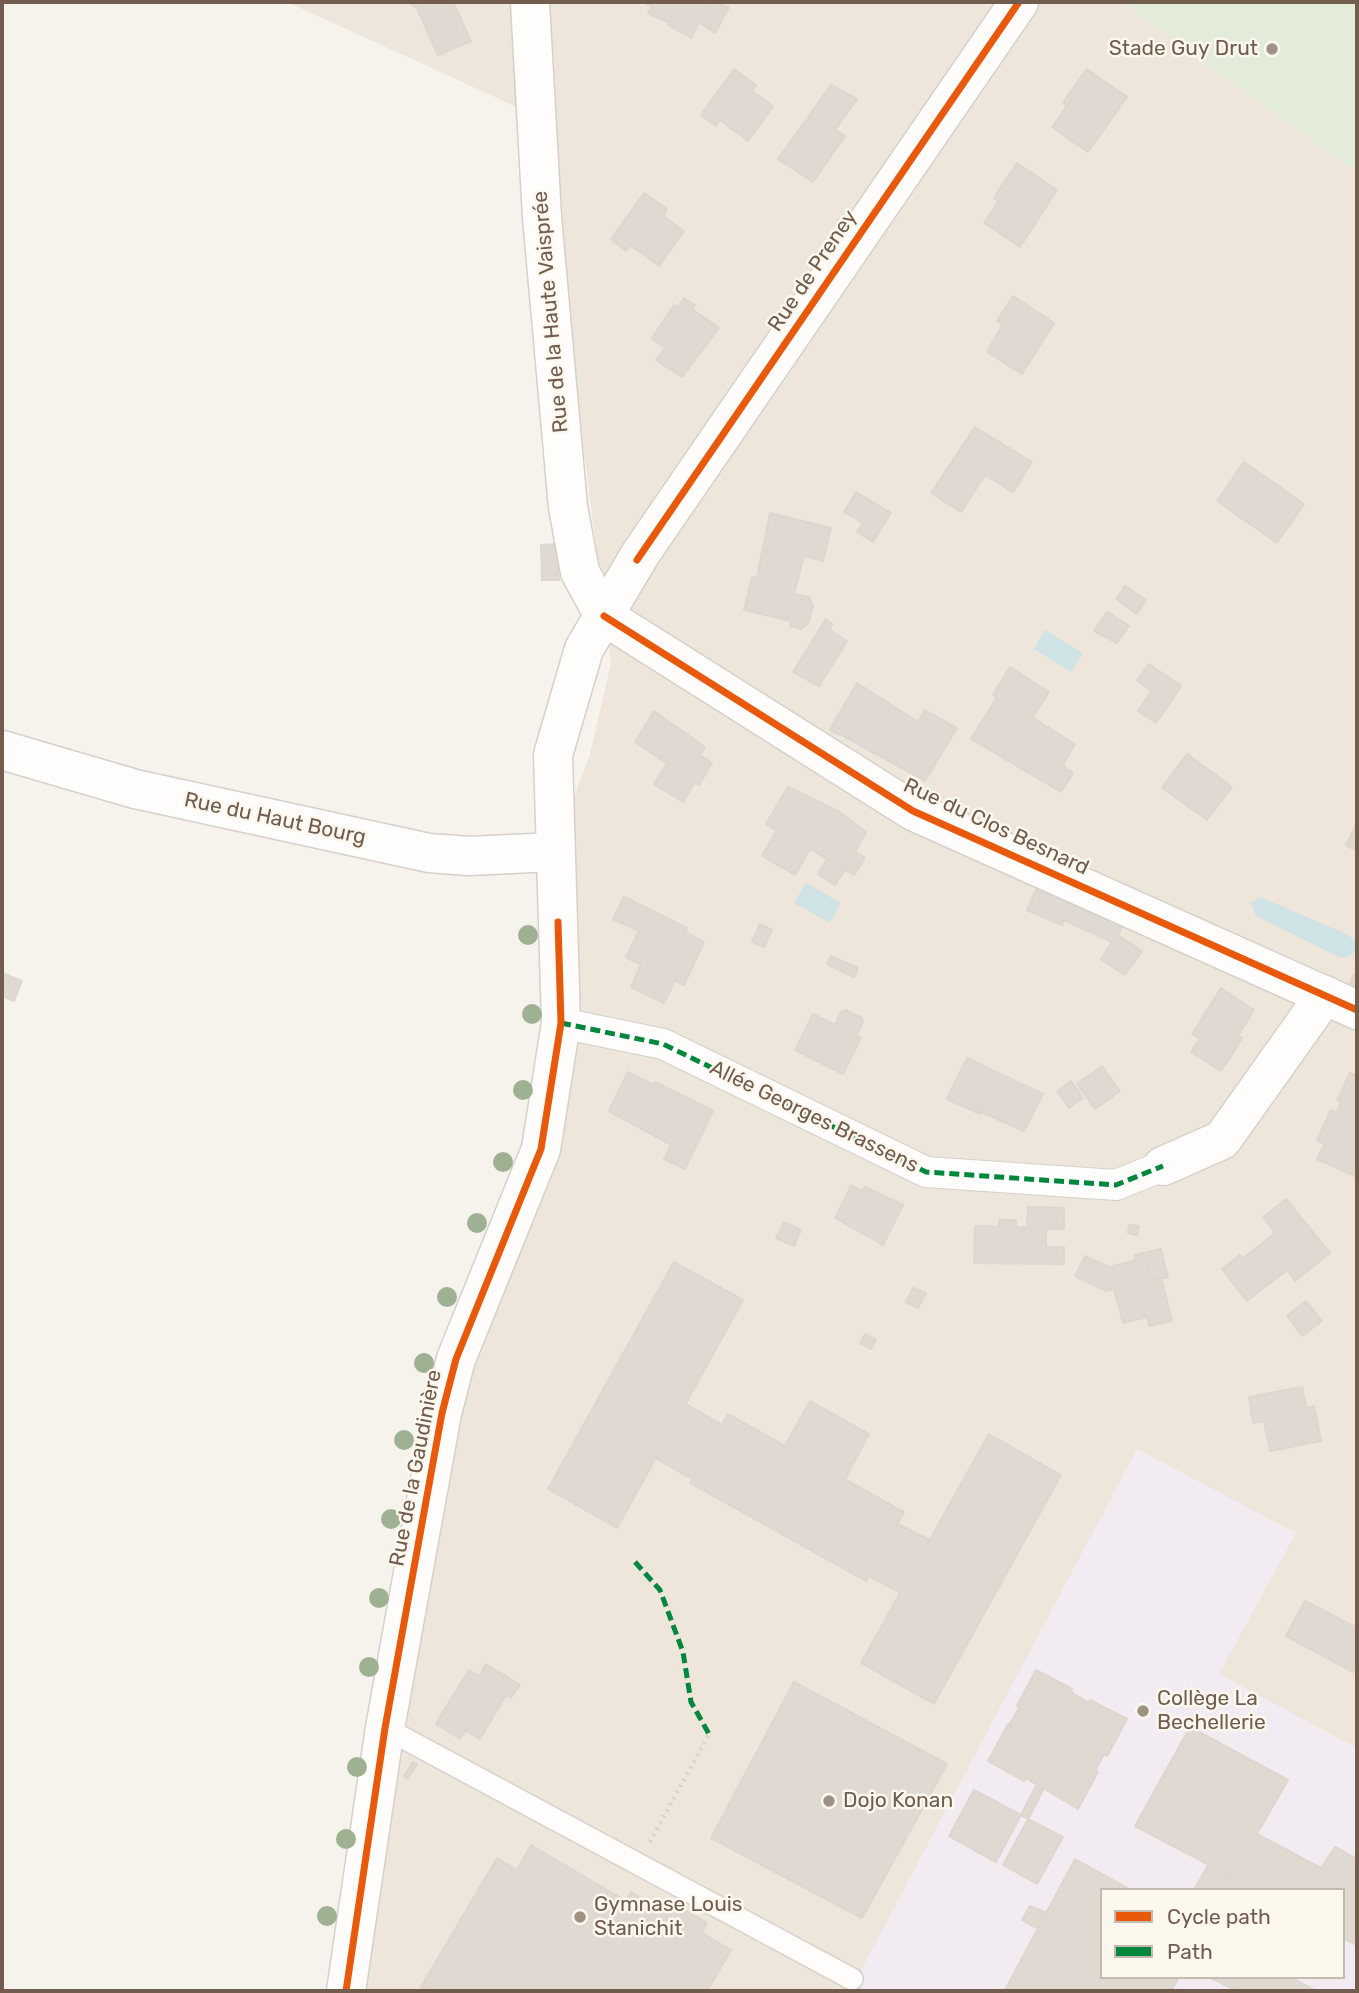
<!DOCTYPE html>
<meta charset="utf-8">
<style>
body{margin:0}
#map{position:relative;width:1359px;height:1993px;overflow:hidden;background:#f6f3ec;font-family:Rubik,sans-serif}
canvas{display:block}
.frame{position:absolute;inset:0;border:4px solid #715c4e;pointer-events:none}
.legend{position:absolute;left:1100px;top:1888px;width:245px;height:91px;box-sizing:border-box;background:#fdf8ee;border:2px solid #c5baae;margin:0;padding:9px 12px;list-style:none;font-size:21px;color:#715c4e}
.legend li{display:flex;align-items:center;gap:14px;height:35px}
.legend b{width:35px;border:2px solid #c5baae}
</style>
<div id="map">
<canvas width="1359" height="1993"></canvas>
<div class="frame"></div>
<ul class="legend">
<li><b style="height:9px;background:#e8590c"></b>Cycle path</li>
<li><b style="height:9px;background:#00873e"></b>Path</li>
</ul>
</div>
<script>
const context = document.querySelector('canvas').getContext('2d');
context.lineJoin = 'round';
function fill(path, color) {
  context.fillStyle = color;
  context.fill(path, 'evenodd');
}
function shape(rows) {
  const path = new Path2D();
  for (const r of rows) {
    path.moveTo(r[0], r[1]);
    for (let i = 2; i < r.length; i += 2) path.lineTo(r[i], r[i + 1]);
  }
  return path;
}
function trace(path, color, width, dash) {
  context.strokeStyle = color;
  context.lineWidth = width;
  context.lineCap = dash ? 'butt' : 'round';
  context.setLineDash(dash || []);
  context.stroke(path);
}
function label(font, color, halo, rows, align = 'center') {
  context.font = font + ' Rubik,sans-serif';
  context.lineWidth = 5;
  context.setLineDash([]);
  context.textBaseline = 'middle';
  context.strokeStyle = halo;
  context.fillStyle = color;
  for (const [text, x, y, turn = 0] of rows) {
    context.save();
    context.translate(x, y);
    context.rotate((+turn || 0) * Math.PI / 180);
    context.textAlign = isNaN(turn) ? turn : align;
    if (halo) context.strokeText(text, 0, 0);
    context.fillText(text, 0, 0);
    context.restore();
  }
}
fill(shape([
 [287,2,1122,2,1252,96,1357,150,1357,1991,339,1991,432,1461,541,1149,554,852,590,754,611,663,562,279,554,124],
 [1102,1890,1343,1890,1343,1977,1102,1977]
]), '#eee6da');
fill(shape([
 [1137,1449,1296,1533,1219,1674,1357,1748,1357,1991,850,1991],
 [1102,1890,1343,1890,1343,1977,1102,1977]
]), '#f3ebf2');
fill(shape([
 [1122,2,1357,2,1357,170,1343,163]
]), '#e3ecd8');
fill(shape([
 [1045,630,1083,653,1071,672,1034,649],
 [806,883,841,903,830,923,794,903],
 [1260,897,1344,933,1355,940,1356,951,1345,958,1337,956,1256,916,1251,903]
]), '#cfe2e5');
const building = shape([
 [407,2,453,2,471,41,438,55,417,8,407,2],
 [643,2,711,2,691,38,668,25,672,18,643,2],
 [711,2,729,7,715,33,700,23,711,2],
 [652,7,672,18,669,23,648,13,652,7],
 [734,69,756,85,752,91,773,106,748,141,720,120,716,126,701,115,734,69],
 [1087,69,1127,97,1088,152,1052,127,1075,95,1070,92,1087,69],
 [831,85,857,99,835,130,845,136,813,182,778,159,831,85],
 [1070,92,1075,95,1067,106,1063,103,1070,92],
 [1017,163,1057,190,1020,247,984,223,1006,190,1001,187,1017,163],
 [1001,187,1006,190,998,201,994,198,1001,187],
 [644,193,667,209,663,216,684,231,659,266,630,245,626,251,611,239,644,193],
 [1013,296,1054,323,1022,374,987,352,1003,324,997,321,1013,296],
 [684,298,695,305,688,315,677,307,684,298],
 [674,305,688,315,692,309,719,328,682,377,656,360,665,348,652,338,674,305],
 [975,427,1032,462,1013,492,985,475,961,512,931,493,975,427],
 [1244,462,1304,504,1277,543,1217,501,1244,462],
 [856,492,891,513,873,542,857,532,863,523,844,512,856,492],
 [770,513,831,528,823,561,804,556,794,594,809,597,813,606,808,624,801,629,790,626,791,621,744,610,750,586,755,587,770,513],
 [557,544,559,580,542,580,541,545,557,544],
 [752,577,757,578,755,587,750,586,752,577],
 [1125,586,1146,600,1137,614,1116,599,1125,586],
 [1107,612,1129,626,1117,643,1094,631,1107,612],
 [826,619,832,624,830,630,847,641,819,686,793,672,826,619],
 [1149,664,1181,686,1170,703,1137,681,1149,664],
 [1010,667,1030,680,1014,706,1075,744,1059,771,1070,778,1061,792,971,739,997,697,993,695,1010,667],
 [1030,680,1049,692,1033,717,1014,706,1030,680],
 [857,683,865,688,851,711,843,707,857,683],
 [865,688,918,722,925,710,957,728,925,781,840,734,842,730,833,724,843,707,851,711,865,688],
 [1152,690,1170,703,1156,723,1138,711,1152,690],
 [654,711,705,747,686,777,695,782,683,802,654,784,667,764,635,742,654,711],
 [833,724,842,730,840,735,830,730,833,724],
 [1187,754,1232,787,1207,820,1162,788,1187,754],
 [700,755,712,763,699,785,686,777,700,755],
 [1062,765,1073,773,1070,778,1059,771,1062,765],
 [788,787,838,811,866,832,845,870,810,849,795,875,762,856,777,830,766,824,788,787],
 [1357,824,1357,851,1346,845,1357,824],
 [855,852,865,858,854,875,845,870,855,852],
 [827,859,845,870,835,885,818,874,827,859],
 [1040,881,1125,921,1118,935,1142,951,1125,975,1101,959,1112,942,1064,920,1062,925,1027,910,1040,881],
 [624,897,687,928,664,975,675,981,664,1003,631,987,641,965,626,957,639,931,613,919,624,897],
 [760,924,772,930,764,947,752,942,760,924],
 [685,932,704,942,684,985,664,975,685,932],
 [831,956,849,964,845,973,827,964,831,956],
 [849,964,858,968,854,977,845,973,849,964],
 [2,973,22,981,14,1001,2,996,2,973],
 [1354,974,1357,975,1357,987,1350,983,1354,974],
 [1221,988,1254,1010,1238,1036,1242,1038,1230,1058,1192,1034,1221,988],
 [846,1010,862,1018,863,1022,856,1036,861,1038,843,1074,795,1050,813,1014,835,1025,841,1012,846,1010],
 [1200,1039,1230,1058,1221,1071,1191,1052,1200,1039],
 [967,1058,1043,1094,1024,1131,981,1112,984,1107,950,1092,967,1058],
 [1102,1066,1120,1091,1095,1109,1077,1084,1102,1066],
 [628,1072,654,1085,655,1082,713,1111,685,1169,664,1159,671,1145,620,1117,626,1105,614,1100,628,1072],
 [1350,1073,1357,1076,1357,1177,1317,1159,1325,1144,1317,1140,1331,1110,1336,1113,1341,1103,1337,1100,1350,1073],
 [1071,1081,1083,1098,1069,1108,1057,1091,1071,1081],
 [950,1092,984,1107,980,1114,947,1099,950,1092],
 [614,1100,626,1105,620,1117,609,1111,614,1100],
 [851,1186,863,1191,865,1187,903,1205,883,1245,835,1218,851,1186],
 [1286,1199,1330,1253,1295,1281,1287,1270,1247,1301,1222,1269,1240,1255,1242,1259,1275,1233,1263,1217,1286,1199],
 [1028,1207,1064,1208,1064,1229,1046,1229,1046,1247,1064,1247,1064,1264,974,1263,975,1226,1027,1227,1028,1207],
 [999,1220,1016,1220,1016,1226,999,1226,999,1220],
 [784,1222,801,1230,794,1246,776,1238,784,1222],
 [1129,1225,1139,1226,1137,1235,1128,1233,1129,1225],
 [1161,1249,1168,1278,1150,1279,1145,1258,1135,1260,1135,1255,1161,1249],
 [1085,1256,1109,1267,1145,1258,1150,1279,1161,1277,1172,1321,1149,1326,1147,1317,1123,1323,1114,1289,1106,1291,1075,1276,1085,1256],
 [674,1262,743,1300,617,1528,548,1489,674,1262],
 [913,1288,926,1293,918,1308,906,1302,913,1288],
 [1306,1301,1322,1321,1302,1336,1287,1316,1306,1301],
 [865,1334,876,1340,871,1349,860,1343,865,1334],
 [1302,1387,1308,1416,1316,1415,1321,1441,1270,1451,1264,1421,1253,1423,1249,1397,1302,1387],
 [810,1401,869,1434,845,1479,785,1446,810,1401],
 [686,1404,722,1425,692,1479,655,1458,686,1404],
 [1314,1406,1316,1415,1308,1416,1306,1408,1314,1406],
 [728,1414,904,1512,866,1581,690,1483,728,1414],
 [989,1434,1061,1475,934,1704,861,1663,989,1434],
 [898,1524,930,1540,901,1593,869,1576,898,1524],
 [1305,1601,1357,1628,1357,1664,1353,1672,1286,1636,1305,1601],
 [486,1664,520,1685,511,1698,506,1695,480,1739,441,1715,469,1670,479,1676,486,1664],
 [1036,1670,1072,1689,1071,1692,1089,1703,1090,1700,1127,1719,1107,1756,1104,1754,1095,1771,1098,1772,1078,1809,1026,1778,1024,1781,988,1761,1008,1724,1015,1728,1024,1711,1017,1706,1036,1670],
 [794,1682,947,1764,862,1918,711,1838,794,1682],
 [1019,1708,1024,1711,1015,1728,1009,1725,1019,1708],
 [441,1715,466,1730,460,1739,436,1724,441,1715],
 [1190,1727,1288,1780,1257,1834,1321,1868,1335,1847,1357,1859,1357,1945,1343,1938,1343,1890,1225,1890,1232,1877,1135,1826,1190,1727],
 [413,1762,417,1764,408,1779,404,1776,413,1762],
 [1037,1784,1043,1790,1028,1819,1021,1815,1037,1784],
 [974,1790,1021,1815,996,1862,949,1836,974,1790],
 [1028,1819,1063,1837,1037,1884,1003,1865,1028,1819],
 [531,1845,626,1901,631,1892,664,1911,670,1901,707,1923,702,1933,731,1950,707,1991,429,1991,421,1987,497,1858,517,1870,531,1845],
 [1075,1859,1131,1890,1102,1890,1102,1977,1179,1977,1171,1991,1005,1990,1075,1859],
 [1208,1865,1232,1877,1225,1890,1194,1890,1208,1865],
 [1030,1906,1048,1913,1038,1929,1022,1920,1030,1906],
 [1209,1977,1290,1977,1316,1991,1237,1991,1209,1977]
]);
fill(building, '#dfd9d2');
trace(building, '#ded6cf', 2);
const service = shape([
 [385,1728,852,1979]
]);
const pedestrian = shape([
 [561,1023,663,1044,926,1172,1116,1185,1163,1166]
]);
const minor = shape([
 [530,2,542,217,568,507,580,572,604,616,913,811,1357,1010],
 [2,750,135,789,429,853,469,856,554,852],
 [1163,1166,1222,1140,1325,995],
 [346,1991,385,1728,442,1413,456,1359,541,1149,561,1023,553,755,584,649,641,553,1019,2]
]);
trace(service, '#d5d0ca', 24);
trace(pedestrian, '#d5d0ca', 32);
trace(minor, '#d5d0ca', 41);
trace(shape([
 [650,1842,709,1734]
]), '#d7d1cc', 4.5, [2, 5]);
trace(service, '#fefdfc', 21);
trace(pedestrian, '#fefdfc', 30);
trace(minor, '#fefdfc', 38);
trace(shape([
 [561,1023,663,1044,926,1172,1116,1185,1163,1166],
 [635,1562,660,1590,683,1652,691,1702,709,1734]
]), '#00873e', 5, [10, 5]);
trace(shape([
 [637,560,1019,2],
 [604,616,913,811,1357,1010],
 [346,1991,385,1728,442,1413,456,1359,541,1149,561,1023,558,922]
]), '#e8590c', 7);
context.fillStyle = '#9fb193';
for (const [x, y] of [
 [528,935],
 [532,1014],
 [523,1090],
 [503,1162],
 [477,1223],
 [447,1297],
 [424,1363],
 [404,1440],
 [391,1519],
 [379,1598],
 [369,1667],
 [357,1767],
 [346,1839],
 [327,1916]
]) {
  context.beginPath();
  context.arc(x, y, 10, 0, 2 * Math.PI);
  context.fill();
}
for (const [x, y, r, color] of [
 [1272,49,7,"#a09185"],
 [1143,1711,7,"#a09185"],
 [829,1801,7,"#a09185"],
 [580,1917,7,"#a09185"]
]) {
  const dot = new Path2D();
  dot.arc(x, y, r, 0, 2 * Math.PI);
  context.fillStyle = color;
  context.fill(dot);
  trace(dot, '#fdf8ee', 2.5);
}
label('21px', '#715c4e', '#fdf8ee', [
 ["Stade Guy Drut",1258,49,"right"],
 ["Collège La",1157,1699],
 ["Bechellerie",1157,1723],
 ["Dojo Konan",843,1801],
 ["Gymnase Louis",594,1905],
 ["Stanichit",594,1929]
], 'left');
label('21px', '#715c4e', '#fdf8ee', [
 ["Rue de Preney",813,271,-56],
 ["Rue de la Haute Vaisprée",551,312,-95],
 ["Rue du Haut Bourg",275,819,12],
 ["Rue du Clos Besnard",996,827,25],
 ["Allée Georges Brassens",814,1117,26],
 ["Rue de la Gaudinière",416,1468,-79]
]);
</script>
